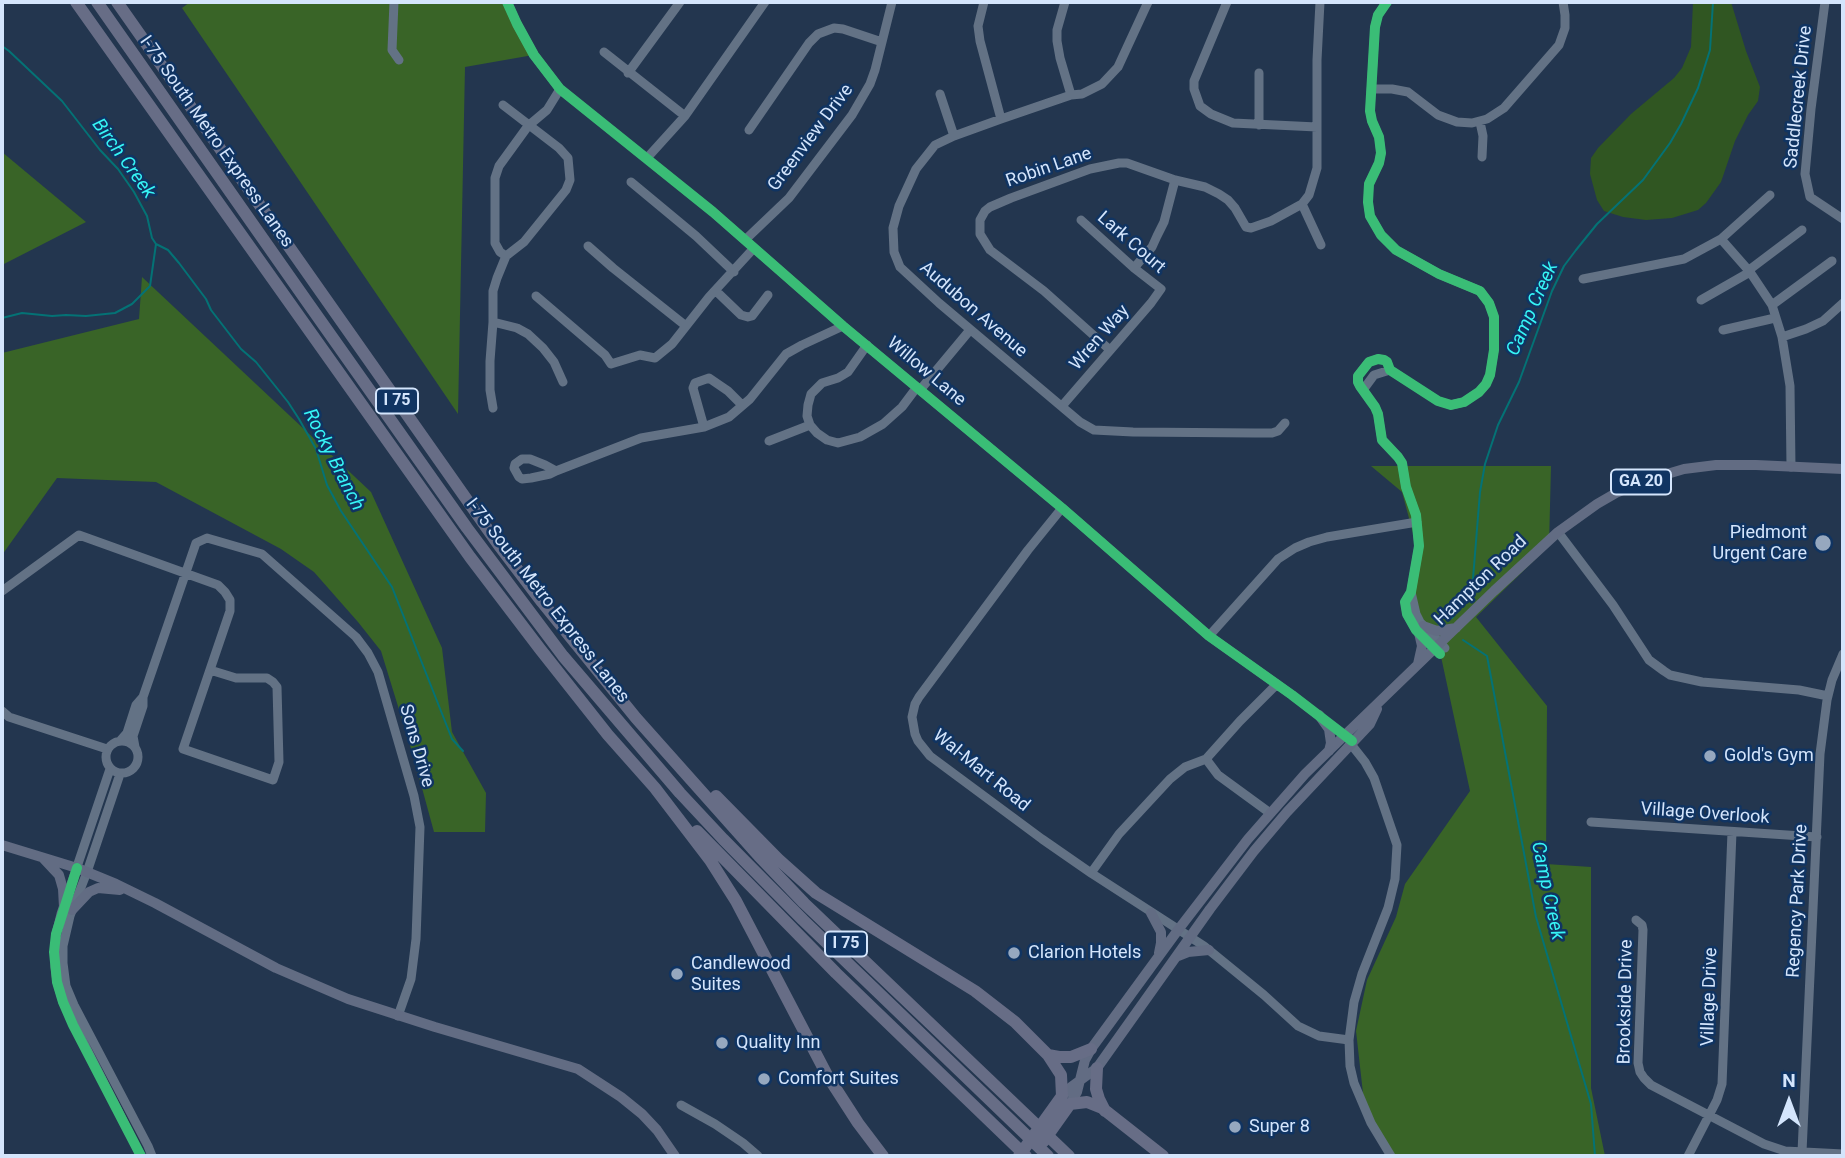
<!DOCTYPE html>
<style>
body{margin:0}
#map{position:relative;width:1845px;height:1158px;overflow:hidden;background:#23364f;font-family:Roboto,sans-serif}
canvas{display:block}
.frame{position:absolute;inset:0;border:4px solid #d4e5fc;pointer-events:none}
.north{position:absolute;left:1754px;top:1067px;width:70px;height:70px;-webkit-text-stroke:5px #103462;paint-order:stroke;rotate:0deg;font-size:19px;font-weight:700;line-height:28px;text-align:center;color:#d4e5fc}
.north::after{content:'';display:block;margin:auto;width:24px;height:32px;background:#d4e5fc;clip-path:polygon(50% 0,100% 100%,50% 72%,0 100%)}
</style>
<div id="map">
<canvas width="1845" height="1158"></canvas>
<div class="frame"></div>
<div class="north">N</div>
</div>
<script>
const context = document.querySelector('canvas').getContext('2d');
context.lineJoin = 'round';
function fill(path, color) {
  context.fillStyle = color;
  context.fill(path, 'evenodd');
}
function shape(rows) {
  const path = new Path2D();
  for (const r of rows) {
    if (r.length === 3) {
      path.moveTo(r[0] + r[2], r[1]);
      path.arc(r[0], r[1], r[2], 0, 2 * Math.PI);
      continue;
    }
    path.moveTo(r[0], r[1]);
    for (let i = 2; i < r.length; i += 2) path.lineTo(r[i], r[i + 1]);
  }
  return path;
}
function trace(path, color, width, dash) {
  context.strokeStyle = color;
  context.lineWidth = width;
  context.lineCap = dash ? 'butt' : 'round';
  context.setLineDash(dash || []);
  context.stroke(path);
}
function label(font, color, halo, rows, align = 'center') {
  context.font = font + ' Roboto,sans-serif';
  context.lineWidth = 5;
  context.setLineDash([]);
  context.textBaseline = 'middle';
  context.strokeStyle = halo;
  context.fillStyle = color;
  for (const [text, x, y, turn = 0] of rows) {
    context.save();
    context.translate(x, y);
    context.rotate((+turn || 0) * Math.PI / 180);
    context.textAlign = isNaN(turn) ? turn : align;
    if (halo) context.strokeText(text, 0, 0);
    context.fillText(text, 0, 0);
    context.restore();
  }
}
fill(shape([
 [1693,2,1731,2,1746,51,1760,87,1758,101,1748,115,1735,141,1721,182,1706,203,1698,210,1672,218,1646,220,1623,217,1604,211,1597,200,1590,174,1591,158,1598,148,1631,114,1674,78,1682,68,1691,47]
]), '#305622');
fill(shape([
 [190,2,504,2,512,19,539,54,465,67,458,414,182,8],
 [2,152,86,222,2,265],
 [142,277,371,492,442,648,452,732,486,793,485,832,434,832,413,755,381,651,358,622,314,572,281,549,156,482,57,478,2,555,2,353,139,319],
 [1371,466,1551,466,1549,546,1476,617,1547,706,1546,864,1591,867,1591,1088,1605,1156,1390,1156,1364,1102,1356,1031,1367,980,1396,917,1405,884,1470,791,1440,652,1404,610,1417,548,1402,492]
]), '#396427');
trace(shape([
 [2,46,9,51,62,101,100,150,118,169,134,192,147,216,152,238,156,244,150,286,132,304,115,313,86,316,66,315,52,316,22,313,2,318],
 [156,244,168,250,179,263,206,299,211,310,241,349,256,362,288,402,299,419,316,449,327,485,341,511,392,587,452,739,463,751],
 [1452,618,1472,591,1480,492,1485,464,1498,425,1519,382,1552,291,1564,266,1576,250,1597,224,1643,180,1670,143,1681,124,1698,88,1710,50,1713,2],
 [1463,640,1487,656,1536,917,1591,1104,1595,1156]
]), '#047275', 2);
trace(shape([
 [394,2,392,50,399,60],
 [507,2,517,24,534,55,560,89,713,212,843,326,1062,508,1209,636,1292,695,1349,739],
 [984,2,978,26,980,41,1001,119],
 [1065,2,1057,30,1057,41,1060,58,1071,95],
 [1148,2,1118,67,1102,84,1082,94,1071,95,1001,119,954,136,935,145,916,169,899,206,893,228,894,252,900,267,939,303,1080,422,1094,430,1133,432,1255,433,1272,433,1278,431,1285,423],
 [1227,2,1194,81,1194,89,1200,106,1211,114,1233,123,1317,127],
 [1387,2,1378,15,1375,27,1370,111,1372,121,1379,137,1381,153,1379,163,1369,184,1368,202,1370,216,1381,235,1396,250,1439,274,1480,291,1489,303,1494,317,1494,350,1490,375,1486,384,1479,392,1464,402,1451,405,1438,401,1390,370,1387,362,1384,360,1378,359,1369,362,1358,376,1358,382,1360,386,1375,407,1378,414,1382,440,1398,457,1402,463,1406,487,1416,515,1419,546,1411,592,1405,602,1407,614,1416,630,1440,654],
 [1825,2,1811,109,1805,174,1810,197,1843,219],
 [604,52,685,116],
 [628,73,680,2],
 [1259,73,1259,125],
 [1372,89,1392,89,1408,92,1438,115,1457,122,1472,123,1487,119,1504,108,1559,45,1565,28,1565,15,1563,2],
 [940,94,954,136],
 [1480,122,1483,136,1482,157],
 [749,130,809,43,818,34,834,28,843,29,882,42],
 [647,158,685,116,765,2],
 [631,182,696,236,734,272],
 [1302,204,1321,245],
 [1721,239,1750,272,1772,305,1782,337,1790,386,1791,467],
 [745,240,789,198,852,115,870,84,875,70,892,2],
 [588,246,613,268,686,326],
 [506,256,500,252,495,243,495,178,499,166,528,126,547,110,560,89],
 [1134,268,1152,247,1157,236,1164,222,1175,180],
 [1749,270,1802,230],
 [1583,279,1684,259,1721,239,1770,195],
 [716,291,741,315,748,317,752,316,768,295],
 [536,296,605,355,611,364,640,355,655,358,672,344,709,297,754,248],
 [1701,300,1750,272],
 [1772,305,1832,261],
 [493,322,517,328,528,334,543,348,554,362,563,382],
 [1723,330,1775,318],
 [1782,337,1806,329,1823,321,1843,303],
 [867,345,848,372,838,378,822,383,811,394,808,405,807,416,810,425,817,433,827,440,838,443,860,437,883,424,902,407,917,387],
 [1110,350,1044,291,990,250,980,234,980,220,985,211,990,207,1011,198,1090,169,1119,163,1127,163,1175,180,1205,187,1219,194,1228,200,1235,208,1246,227,1251,228,1271,221,1302,204,1309,195,1317,168,1317,60,1320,2],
 [920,390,970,330],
 [1363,390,1374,375,1390,370],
 [1062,406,1151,303,1161,289,1134,268,1081,220],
 [493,408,490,390,490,361,493,322,493,291,497,278,506,256,524,242,566,190,570,180,568,158,559,148,503,105],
 [704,427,693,388,695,383,709,378,728,391,742,405],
 [769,441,810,425],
 [522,459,530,459,545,465,556,471,550,474,531,478,522,479,519,477,514,468,515,464,522,459],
 [556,471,641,438,704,427,729,417,750,399,786,354,802,345,843,326],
 [1062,508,1028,550,919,697,915,704,912,717,915,734,918,741,930,756,1042,839,1091,873,1204,946,1264,995,1298,1026,1319,1036,1349,1040],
 [1558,532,1613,605,1649,660,1664,671,1670,675,1702,682,1799,690,1828,696],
 [2,591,79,535,218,585,225,592,230,600,230,611,183,749,273,780,279,762,277,687,273,682,267,678,236,678,210,670],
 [1411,592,1416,614,1420,622,1445,648],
 [1209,636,1278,559,1295,548,1309,542,1327,537,1417,522],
 [2,711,9,717,107,749],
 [122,757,16],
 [120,741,127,733,136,705,143,697],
 [1350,743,1365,762,1374,778,1397,845,1395,879,1388,908,1362,974,1354,1002,1349,1040,1350,1066,1354,1083,1371,1123,1391,1156],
 [135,747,133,736,143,706,143,697,196,543,207,538,262,554,356,637,368,653,378,672,414,796,420,827,416,939,411,979,398,1016],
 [1206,759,1218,775,1270,813],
 [110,769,61,914,56,934,55,967,57,982,63,1002,141,1156],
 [120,774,87,872,70,916,63,946,63,963,66,986,74,1005,148,1146,152,1156],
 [1591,822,1817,837],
 [1091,873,1119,834,1170,779,1185,767,1206,759,1240,721,1277,684],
 [1636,920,1642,925,1643,930,1638,1063,1640,1072,1644,1078,1651,1085,1764,1144,1785,1151,1843,1154],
 [681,1105,715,1124,743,1143,758,1156],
 [1802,1152,1820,754,1827,700,1832,680,1843,654],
 [1688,1156,1717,1100,1722,1084,1732,832]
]), '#637285', 9);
trace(shape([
 [1423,626,1437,631,1456,628],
 [1418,664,1422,646,1419,633],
 [1319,715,1329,729,1331,743,1329,751],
 [2,845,77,868,116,884,155,903,276,968,348,999,435,1027,578,1069,621,1097,642,1114,657,1130,675,1156],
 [44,859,59,875,63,889,64,907],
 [72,910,89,892,98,888,120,890],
 [1151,913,1161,932,1161,943,1159,953],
 [1178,956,1188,952,1209,950],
 [1062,1096,1071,1087,1097,1068,1210,909,1254,851,1287,812,1370,724,1377,709],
 [1070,1104,1077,1092,1085,1060,1091,1049,1178,930,1248,839,1305,774,1345,735,1494,591,1558,532,1597,504,1616,493,1647,480,1684,469,1716,465,1756,465,1843,469]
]), '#626c83', 10);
trace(shape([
 [76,2,470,557,540,649,608,735,655,788,710,860,736,901,827,1075,858,1123,883,1156],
 [97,2,308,303,467,528,563,656,680,793,723,839,803,920,1048,1156],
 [117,2,498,544,542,602,636,718,759,856,804,903,1069,1156],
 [716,796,778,859,816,893,975,991,1015,1022,1048,1055,1061,1075,1062,1096,1019,1156],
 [697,831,836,973,1026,1156],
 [1048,1055,1059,1057,1071,1057,1091,1049],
 [1097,1068,1096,1089,1099,1099,1105,1111],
 [1043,1142,1070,1104,1087,1102,1102,1108,1163,1156]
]), '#676d86', 12);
trace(shape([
 [507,2,517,24,534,55,560,89,713,212,843,326,1062,508,1209,636,1292,695,1352,741],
 [1387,2,1378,15,1375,27,1370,111,1372,121,1379,137,1381,153,1379,163,1369,184,1368,202,1370,216,1381,235,1396,250,1439,274,1480,291,1489,303,1494,317,1494,350,1490,375,1486,384,1479,392,1464,402,1451,405,1438,401,1390,370,1387,362,1384,360,1378,359,1369,362,1358,376,1358,382,1360,386,1375,407,1378,414,1382,440,1398,457,1402,463,1406,487,1416,515,1419,546,1411,592,1405,602,1407,614,1416,630,1440,654],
 [77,868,56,934,54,952,57,982,63,1002,73,1025,141,1156]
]), '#3abd76', 10);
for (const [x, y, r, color] of [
 [1823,543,9,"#96a8bf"],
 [1710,756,7,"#96a8bf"],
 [1014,953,7,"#96a8bf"],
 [677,974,7,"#96a8bf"],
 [722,1043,7,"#96a8bf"],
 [764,1079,7,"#96a8bf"],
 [1235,1127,7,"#96a8bf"]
]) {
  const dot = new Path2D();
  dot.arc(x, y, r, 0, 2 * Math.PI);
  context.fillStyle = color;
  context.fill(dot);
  trace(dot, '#103462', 2.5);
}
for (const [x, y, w] of [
 [397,401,42],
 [1641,482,60],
 [846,944,42]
]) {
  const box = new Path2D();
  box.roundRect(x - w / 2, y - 12.5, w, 25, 5);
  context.fillStyle = '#103462';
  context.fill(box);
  trace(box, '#d4e5fc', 2);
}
label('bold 16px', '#d4e5fc', null, [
 ["I 75",397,401],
 ["GA 20",1641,482],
 ["I 75",846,944]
]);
label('18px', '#d4e5fc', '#103462', [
 ["Saddlecreek Drive",1799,97,-84],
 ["Greenview Drive",811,138,-53],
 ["I-75 South Metro Express Lanes",216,142,55],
 ["Robin Lane",1049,168,-19],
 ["Lark Court",1131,243,41],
 ["Audubon Avenue",973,310,41],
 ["Wren Way",1100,338,-49],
 ["Willow Lane",926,372,40],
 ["Hampton Road",1481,581,-44],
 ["I-75 South Metro Express Lanes",547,601,52],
 ["Sons Drive",416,746,74],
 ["Wal-Mart Road",981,771,39],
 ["Village Overlook",1705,814,4],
 ["Regency Park Drive",1798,901,-87],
 ["Village Drive",1710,997,-88],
 ["Brookside Drive",1626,1002,-89]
]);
label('18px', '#d4e5fc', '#103462', [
 ["Piedmont",1807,533,"right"],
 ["Urgent Care",1807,554,"right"],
 ["Gold's Gym",1724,756],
 ["Clarion Hotels",1028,953],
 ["Candlewood",691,964],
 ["Suites",691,985],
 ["Quality Inn",736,1043],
 ["Comfort Suites",778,1079],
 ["Super 8",1249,1127]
], 'left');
label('italic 19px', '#36f4f6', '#103462', [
 ["Birch Creek",123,159,54],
 ["Camp Creek",1533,309,-66],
 ["Rocky Branch",333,460,63],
 ["Camp Creek",1547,891,78]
]);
</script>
